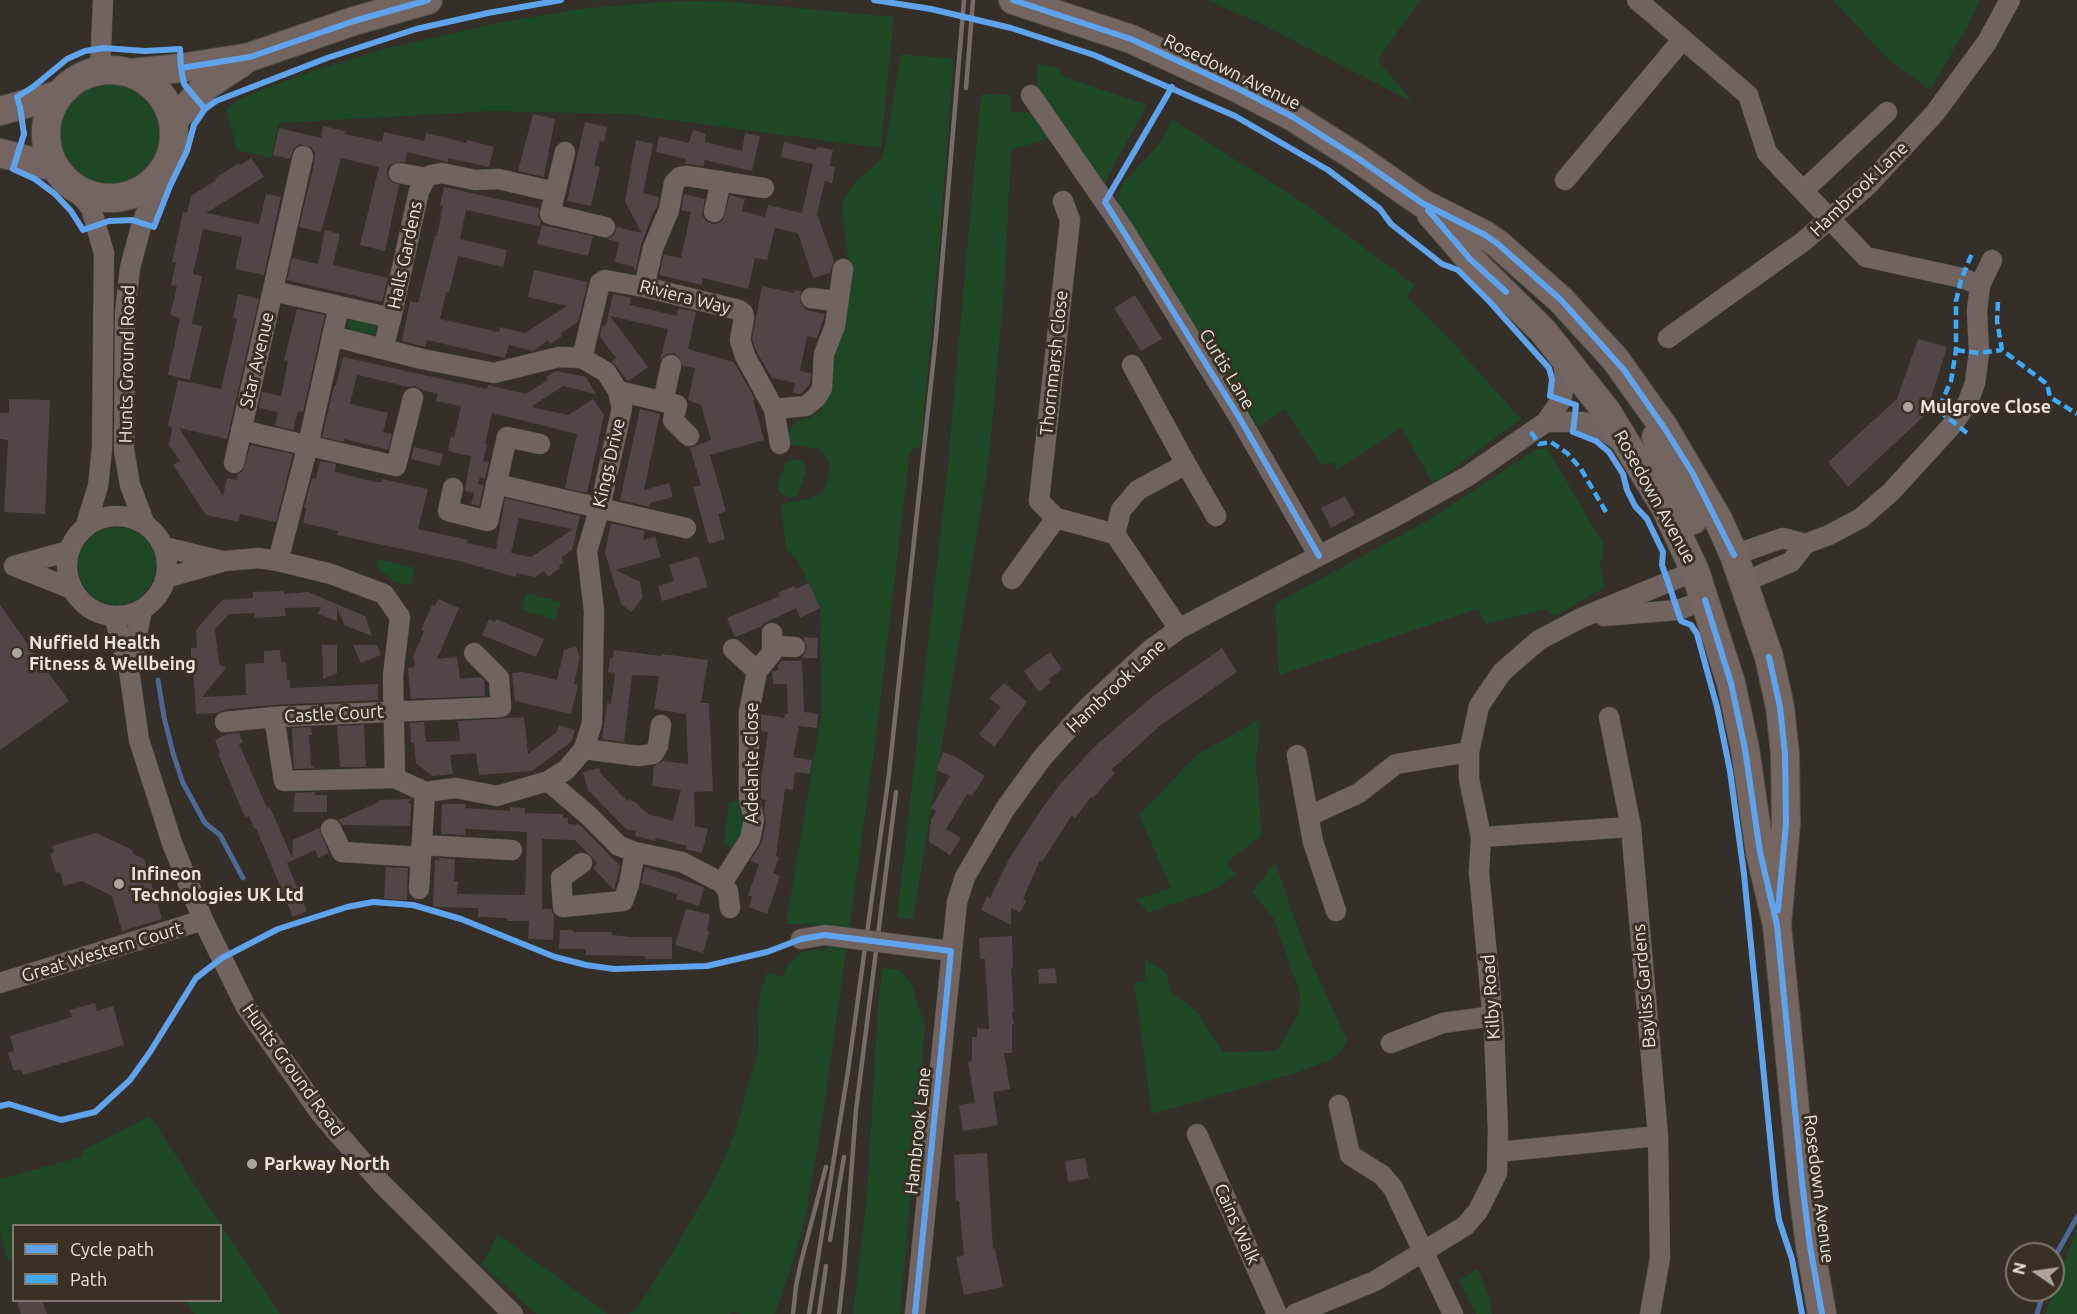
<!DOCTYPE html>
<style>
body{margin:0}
#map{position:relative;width:2077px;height:1314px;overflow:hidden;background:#342f29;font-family:Ubuntu,sans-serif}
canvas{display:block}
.legend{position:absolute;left:12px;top:1224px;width:210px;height:78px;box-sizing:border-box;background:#393024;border:2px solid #80786e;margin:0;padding:8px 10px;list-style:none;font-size:18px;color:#eae4dc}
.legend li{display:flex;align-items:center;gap:12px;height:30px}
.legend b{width:30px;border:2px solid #80786e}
.north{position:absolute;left:2005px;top:1242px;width:60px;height:60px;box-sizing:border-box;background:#393024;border:2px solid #80786e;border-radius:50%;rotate:283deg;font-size:16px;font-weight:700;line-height:24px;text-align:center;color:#eae4dc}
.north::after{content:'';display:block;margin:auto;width:21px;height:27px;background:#aaa59d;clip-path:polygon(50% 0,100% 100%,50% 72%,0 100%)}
</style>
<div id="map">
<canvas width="2077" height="1314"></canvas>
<ul class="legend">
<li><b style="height:8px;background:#60a3ed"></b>Cycle path</li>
<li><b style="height:8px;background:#3fa9f5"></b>Path</li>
</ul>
<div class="north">N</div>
</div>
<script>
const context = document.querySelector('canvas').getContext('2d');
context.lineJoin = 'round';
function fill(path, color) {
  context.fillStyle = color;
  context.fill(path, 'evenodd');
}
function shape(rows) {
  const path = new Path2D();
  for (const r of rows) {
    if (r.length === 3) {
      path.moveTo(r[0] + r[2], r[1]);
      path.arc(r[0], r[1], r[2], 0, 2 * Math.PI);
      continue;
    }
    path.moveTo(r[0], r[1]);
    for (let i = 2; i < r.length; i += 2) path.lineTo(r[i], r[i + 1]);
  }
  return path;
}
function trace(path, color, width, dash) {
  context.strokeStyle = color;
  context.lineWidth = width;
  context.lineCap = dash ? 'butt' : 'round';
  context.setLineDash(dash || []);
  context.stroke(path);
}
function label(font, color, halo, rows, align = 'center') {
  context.font = font + ' Ubuntu,sans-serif';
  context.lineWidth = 6;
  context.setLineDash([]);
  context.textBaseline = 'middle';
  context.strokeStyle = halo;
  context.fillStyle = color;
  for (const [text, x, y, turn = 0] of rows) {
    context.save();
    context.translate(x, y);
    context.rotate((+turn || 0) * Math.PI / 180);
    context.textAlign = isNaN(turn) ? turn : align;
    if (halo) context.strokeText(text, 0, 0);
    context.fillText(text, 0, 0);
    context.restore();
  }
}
fill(shape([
 [1208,0,1420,0,1378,60,1413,102,1259,23],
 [1833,0,1980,0,1966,29,1930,90,1888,59],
 [722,1,894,17,881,148,626,114,493,111,279,123,271,158,237,150,226,109,243,97,312,71,388,48,507,21,587,8,661,2],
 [901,54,954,59,939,248,921,446,910,451,876,738,823,1114,805,1220,795,1255,775,1314,742,1314,732,1311,730,1314,627,1314,636,1310,671,1255,716,1177,735,1133,756,1058,759,1043,758,1014,761,990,767,973,782,977,788,964,801,953,814,949,826,950,828,946,840,947,843,930,806,924,786,924,822,709,820,608,798,561,786,549,781,504,811,498,822,493,828,481,830,466,821,449,789,444,788,431,796,422,811,417,821,411,828,390,830,366,850,278,842,207,845,197,854,184,883,157],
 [1037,63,1057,68,1065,77,1147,105,1104,184,1037,87],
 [109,134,50],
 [981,94,1011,95,1010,112,1032,113,1051,138,1011,150,1005,278,989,460,913,919,897,917,947,475],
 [1172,119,1305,204,1415,285,1407,297,1441,330,1521,419,1433,484,1401,427,1338,470,1333,463,1321,464,1285,409,1258,427,1117,207,1118,194,1123,183,1161,142],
 [353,318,374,323,376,327,374,335,369,337,352,333,348,327,348,322],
 [1547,448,1604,545,1600,567,1605,587,1554,617,1547,609,1486,624,1477,609,1279,675,1275,604,1430,519,1535,450],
 [794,459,803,462,807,470,797,496,789,498,780,493,777,486,786,463],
 [117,566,39],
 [378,559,415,568,411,585,395,582,376,567],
 [526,593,561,602,555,620,522,610],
 [1260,719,1256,762,1262,835,1226,863,1236,875,1213,890,1148,913,1137,899,1171,888,1139,815,1197,755],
 [740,800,745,826,740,839,730,848,724,843,729,803],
 [1275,863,1307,953,1347,1040,1340,1052,1334,1058,1299,1072,1152,1114,1134,983,1145,980,1145,959,1167,973,1170,991,1199,1013,1209,1032,1223,1052,1276,1051,1299,1014,1300,994,1274,919,1252,892],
 [882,968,900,970,912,985,925,1025,918,1113,900,1314,853,1314,867,1195,877,1023],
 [150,1116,280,1314,195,1314,186,1301,220,1300,220,1226,14,1226,13,1260,8,1261,0,1232,0,1179,84,1156,81,1151],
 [2077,1227,2077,1314,2045,1314,2050,1301],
 [498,1234,608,1314,536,1314,482,1264],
 [1478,1269,1489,1296,1492,1314,1476,1314,1459,1280]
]), '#1d4725');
trace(shape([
 [158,680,164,717,173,753,183,783,205,823,220,835,243,878],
 [2053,1260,2077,1217],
 [2037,1314,2044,1290]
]), '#4d6895', 5);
fill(shape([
 [533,114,555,119,544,177,518,171],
 [585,122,607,127,604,142,600,141,594,166,600,167,591,206,567,201],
 [323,126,345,131,344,134,382,142,384,132,424,141,426,133,467,143,467,140,494,147,489,167,448,158,448,162,407,152,405,162,396,162,390,165,387,170,388,178,392,182,399,185,385,251,360,245,379,167,341,158,321,232,299,227,314,164,315,153,311,147,300,144,294,148,290,159,273,155,279,128,321,138],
 [693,130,706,134,705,142,742,151,745,133,760,136,752,171,705,160,703,166,685,164,686,159,656,152,659,136,689,143],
 [636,140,653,144,643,193,659,197,657,207,653,213,641,245,636,270,634,270,634,267,615,262,619,242,606,239,614,235,617,227,642,233,625,202],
 [784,142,816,150,817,147,833,150,830,166,835,167,832,183,825,181,817,214,834,261,830,273,813,278,798,233,775,228,767,260,755,258,748,289,703,278,702,285,659,275,664,255,681,258,691,212,681,210,684,194,705,199,702,215,706,221,712,224,718,223,723,220,730,195,745,199,742,211,765,217,768,205,802,213,813,164,781,157],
 [251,158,264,177,206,213,259,224,266,194,281,197,264,275,235,269,242,237,203,229,193,274,202,276,192,324,202,326,190,380,168,375,180,318,170,315,177,286,171,285,176,262,172,262,183,212,187,213,191,196,216,180,215,178,239,163,240,165],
 [444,187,539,208,538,217,541,221,539,226,466,210,460,239,507,250,503,267,458,256,449,293,446,292,440,319,499,332,500,327,525,333,567,306,528,297,534,270,588,282,578,322,561,333,562,336,550,344,548,340,533,351,509,345,505,358,427,340,425,347,402,341,410,301,418,303,435,236,437,236,443,205,440,205],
 [542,225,593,236,588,256,537,244],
 [325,230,340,234,333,265,388,278,382,302,287,280,292,258,318,264],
 [762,286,794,293,794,290,801,291,800,302,806,310,825,314,817,338,807,336,800,371,811,373,810,384,801,394,793,393,795,383,772,378,756,351,752,339],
 [238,294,259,299,227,439,179,428,223,496,227,478,237,480,238,474,243,471,250,445,293,454,276,522,240,514,239,522,206,515,173,465,180,461,169,445,172,427,168,426,178,380,221,389,237,319,233,318],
 [613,294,631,298,630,305,677,316,679,308,696,312,688,349,734,362,755,399,753,400,764,440,710,455,726,511,718,514,725,539,709,544,693,487,701,485,690,448,711,440,701,405,688,400,695,368,683,366,679,357,674,353,667,354,660,360,668,329,610,316,648,367,628,381,612,361,616,358,601,338,600,334,602,326,606,325],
 [1135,295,1162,339,1141,351,1114,308],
 [297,309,325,315,303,412,298,411,293,430,275,426,278,412,259,408,262,392,281,396,288,361,284,360],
 [1918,339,1947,347,1926,414,1848,487,1828,462,1897,399],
 [343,357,487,389,488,385,526,394,548,380,546,377,556,371,586,377,596,394,563,386,531,407,568,415,593,399,604,415,587,493,565,488,577,434,492,413,485,444,487,445,483,461,489,462,485,479,480,477,478,484,484,485,479,506,471,504,474,493,465,491,465,489,471,456,448,451,451,436,454,437,461,406,436,401,438,394,422,390,415,386,409,387,357,375,350,404,388,413,383,432,392,434,388,450,344,439,344,442,322,437,334,386,336,386],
 [9,399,50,400,45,514,4,512,8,440,0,439,0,413,9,413],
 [640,409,660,414,644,490,669,483,673,497,650,503,649,507,620,500],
 [414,447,443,454,440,466,411,459],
 [320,461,336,464,335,472,375,482,382,482,382,479,428,489,418,529,468,540,467,543,496,549,505,498,580,516,572,550,561,558,564,562,559,566,560,568,548,577,544,571,535,577,517,573,516,577,463,562,337,535,338,531,303,523,306,508,304,507,312,478,316,479],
 [519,518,573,529,531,557,511,553],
 [1345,496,1355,515,1331,528,1321,508],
 [611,523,645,531,643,540,655,537,661,557,616,570,640,582,643,598,631,612,621,604,605,553],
 [698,556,708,587,662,601,658,586,674,581,669,565],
 [809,583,820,608,800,618,796,608,763,624,762,626,735,637,727,618,780,596,778,593,787,589,794,586,795,589],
 [284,591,284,594,308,592,365,616,372,636,344,625,337,606,337,621,318,614,321,607,285,608,286,616,255,618,254,613,229,614,215,629,219,664,226,668,202,697,246,695,245,664,264,663,264,651,280,650,281,662,286,662,287,680,290,680,290,688,378,684,378,700,273,705,228,709,217,713,196,714,193,662,191,662,191,648,197,648,196,630,222,600,253,598,253,592],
 [438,599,459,608,437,659,457,657,460,679,481,677,484,680,485,696,411,699,408,668,415,667,413,657,424,631,421,630,432,605,435,606],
 [0,605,69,701,0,750],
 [489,619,495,622,496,619,544,639,536,657,482,635],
 [803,637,818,638,817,658,802,658,807,647],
 [322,645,337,645,337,673,323,679],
 [353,645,377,645,381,655,361,663],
 [576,646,580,658,574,684,578,685,571,714,515,701,512,673,523,672,557,680,564,650],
 [1222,648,1237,672,1161,725,1111,770,1115,773,1093,798,1091,797,1075,818,1072,815,1042,862,1040,860,1023,899,1026,901,1020,913,1011,908,1011,925,981,910,987,896,990,898,1009,859,1042,808,1062,782,1093,748,1152,697],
 [614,650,661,656,662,654,708,660,701,703,709,703,713,791,694,792,695,826,708,829,702,853,686,849,687,846,656,838,655,841,635,836,636,831,626,829,588,790,583,772,599,768,601,774,627,801,630,799,633,802,634,801,648,814,673,821,681,790,652,786,654,766,663,761,688,764,688,761,686,714,654,709,659,676,632,675,624,742,602,739,607,703,611,704,615,673,608,672,610,658,613,658],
 [1050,652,1062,669,1049,679,1051,682,1039,692,1024,671],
 [781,661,802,661,804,712,818,714,817,728,799,726,793,757,812,760,810,774,795,772,793,790,785,789,776,856,779,858,773,873,780,876,767,914,749,907,752,897,748,895,759,864,750,861,762,842,766,822,764,810,766,800,762,799,761,797,761,779,768,732,761,731,761,714,784,718,785,714,788,714,787,684,773,684,772,671,778,671,778,665],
 [1004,683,1027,702,994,747,979,734,1001,707,989,698],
 [524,717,528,754,557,732,559,725,575,730,571,742,532,771,479,775,476,753,450,755,453,774,432,776,416,763,414,743,411,743,410,723,424,722,426,742,423,742,460,741,458,721],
 [364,725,366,767,340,767,337,726],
 [311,727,312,735,309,735,311,766,314,766,314,768,294,769,292,728],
 [239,733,243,742,239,744,267,808,270,807,292,858,293,840,319,828,329,853,318,858,315,850,287,863,307,911,293,917,256,828,254,829,249,816,245,817,218,754,220,753,215,740,227,734],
 [943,752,958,758,985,776,972,796,967,794,946,829,961,838,950,855,929,842,931,820,936,811,931,808,950,776,936,770],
 [315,792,315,795,327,795,327,812,293,812,295,793],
 [411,799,408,803,411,803,410,826,342,825,338,820,379,802,379,800],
 [442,804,466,804,465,808,510,811,510,807,525,808,525,813,563,814,563,818,568,818,568,824,580,825,620,866,614,890,593,868,597,863,575,840,542,839,542,909,551,909,554,915,553,940,528,939,529,921,507,921,507,918,478,917,478,908,433,907,435,860,439,860,439,858,455,859,454,881,458,881,457,894,525,895,527,832,465,829,465,835,441,834],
 [96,833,133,850,132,853,144,859,162,919,122,931,112,896,82,881,64,886,60,872,56,873,50,854,54,852,52,846],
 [386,867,408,868,407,900,384,899],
 [645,867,704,887,699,906,676,899,677,894,641,883],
 [686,909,710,914,707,931,709,932,703,953,675,945],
 [560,930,573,930,573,932,612,932,612,935,631,937,672,937,672,959,645,959,645,956,586,955,586,949,559,949],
 [1012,936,1013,968,1011,968,1014,1011,1012,1012,1014,1024,1012,1024,1012,1053,1004,1053,1010,1089,993,1092,998,1125,963,1131,959,1105,975,1103,968,1062,972,1061,972,1037,977,1037,977,1028,989,1029,985,959,980,959,979,938],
 [1055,968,1057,983,1039,984,1038,969],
 [95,1003,97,1011,113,1006,124,1045,23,1075,21,1069,14,1071,8,1053,14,1051,10,1036,72,1017,69,1010],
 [987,1153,993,1249,995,1248,1003,1287,964,1295,956,1257,964,1255,959,1201,956,1201,954,1155],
 [1085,1158,1089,1178,1068,1182,1065,1161],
 [16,1300,42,1300,47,1314,21,1314]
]), '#524547');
const street = shape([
 [1637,0,1748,95,1767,153,1866,257,1962,278,1980,285],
 [100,70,103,0],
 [1031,95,1124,230,1239,417,1319,556],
 [565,152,550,214,605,227],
 [399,173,426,178],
 [1565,180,1682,40],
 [75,189,91,208,104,253,102,449,98,486,86,525],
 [1803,191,1887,112],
 [1063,201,1070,220,1039,501,1056,518,1115,534,1179,629],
 [714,212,721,181],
 [644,287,653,248,669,210,674,183,680,177,687,176,764,188],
 [273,291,339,306],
 [811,298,837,301],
 [391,318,419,191,426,178,431,175,442,173,475,180,498,179,555,192],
 [1668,338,1804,241,1867,186,1935,113,1987,42,2010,0],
 [582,358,600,283,605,280,644,287,739,310,743,313,744,318,740,340,745,356,774,409,780,444],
 [1132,365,1186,464],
 [618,391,677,405,673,420,689,436],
 [663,402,671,365],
 [774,409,806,406,816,398,822,388,824,354,835,326,843,269],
 [1546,422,1583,422,1600,428,1621,442],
 [241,430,396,466,413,398],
 [234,463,303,156],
 [496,484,686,528],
 [453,488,448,511,488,521,507,437,540,444],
 [117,566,50],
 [144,522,130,485,124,450,125,313,130,268,142,223,162,172],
 [1115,534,1121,510,1138,490,1186,464,1216,516],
 [164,547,222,561],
 [69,551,14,566,72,589],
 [1734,555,1783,538,1805,544],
 [278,561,308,445,339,306,391,318,383,349],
 [166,578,225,561,259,558,278,561,331,574,384,594,400,617,393,676,395,778,425,792,456,788,497,796,548,781,566,770,584,749,592,723,594,611,587,551,600,507,622,408,618,391,606,372,582,358,559,357,494,373,422,359,332,336],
 [1012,579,1056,518],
 [1744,582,1791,562,1805,544,1829,535,1861,518,1891,492,1954,423,1968,402,1975,383,1979,353,1977,311,1980,285,1992,260],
 [114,616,129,670,139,740,172,843,203,920,246,1007,321,1114,382,1184,513,1314],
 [1604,616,1678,610,1705,600],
 [772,646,795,647],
 [733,649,757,671],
 [130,668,142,610],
 [274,717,284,781,395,778],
 [1609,717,1631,827],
 [225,722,274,717,501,707,499,678,474,653],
 [584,749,638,756,653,754,658,746,661,725],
 [1297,755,1313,842,1336,911],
 [548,781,589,816,619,846,635,852,682,862,722,883,728,891,730,908],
 [1309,816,1359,793,1396,764,1469,752],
 [331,829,342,852,421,857],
 [1481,837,1631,827,1658,1136,1498,1152],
 [422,845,512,850],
 [582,863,561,878,563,907,623,901,629,884,635,852],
 [722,883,750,839,754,820,749,798,749,712,757,671,772,653,772,633],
 [419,889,425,792],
 [801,939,825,935],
 [910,946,951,951],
 [0,983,203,920],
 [1391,1043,1443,1023,1493,1016],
 [1339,1105,1350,1155,1382,1175,1393,1188,1453,1314],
 [1197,1134,1277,1314],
 [915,1314,957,902,965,877,1005,809,1042,758,1088,707,1150,650,1179,629,1203,616,1394,517,1468,476,1546,422,1561,400,1565,382,1563,357],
 [1295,1314,1375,1281,1465,1226,1478,1211,1497,1173,1498,1130,1494,1030,1479,872,1481,837,1469,779,1469,752,1479,706,1502,672,1539,640,1581,618,1695,571],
 [1650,1314,1660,1258,1658,1136]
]);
const secondary = shape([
 [1013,0,1131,39,1239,89,1293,117,1359,159,1422,203,1485,235,1498,244,1561,300,1615,359,1665,429,1718,519,1734,555,1769,657,1780,707,1785,754,1786,824,1777,925],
 [110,134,64],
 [132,73,181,68,250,57,354,21,428,0],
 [0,111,58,95],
 [173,121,206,86,241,63],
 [0,153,54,167],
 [1431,214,1470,259,1543,331,1607,412,1665,507,1695,571,1731,683,1745,749,1760,852,1777,925,1802,1182,1810,1246,1822,1314],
 [1656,437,1670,476,1693,520]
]);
trace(street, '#504c46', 21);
trace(secondary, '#504c46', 30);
trace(street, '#706360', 20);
trace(secondary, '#746560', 28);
trace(shape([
 [966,88,973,0],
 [830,1240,844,1157],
 [793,1314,796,1286,801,1262,826,1167],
 [809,1314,848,1071,889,774,936,336,964,0],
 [819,1314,826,1266],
 [839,1314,844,1269,856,1110,896,792]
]), '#756c69', 4.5);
const streetBridge = shape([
 [825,935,910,946]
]);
trace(streetBridge, '#504c46', 21, []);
trace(streetBridge, '#706360', 20);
trace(shape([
 [1998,302,1997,321,2002,350,2047,384,2050,397,2077,414],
 [1956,350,1979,353,2002,350],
 [1531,432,1539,444,1551,442,1567,453,1581,469,1606,512],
 [1967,433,1938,410,1951,381,1956,350,1956,301,1961,280,1973,251]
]), '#3fa9f5', 4.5, [9, 4.5]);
trace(shape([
 [874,0,931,9,1011,28,1094,55,1235,116,1328,170,1380,209,1391,224,1442,264,1458,270,1489,301,1549,368,1552,379,1550,396,1576,405,1573,432,1596,441,1609,452,1623,474,1627,490,1635,506,1647,519,1663,552,1662,565,1668,582,1681,621,1691,625,1697,634,1717,707,1730,771,1744,874,1776,1198,1779,1220,1792,1259,1802,1314],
 [1013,0,1131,39,1239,89,1293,117,1359,159,1422,203,1485,235,1498,244,1561,300,1624,370,1665,429,1692,472,1734,555],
 [181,68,250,57,354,21,428,0],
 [1172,87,1105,202,1239,417,1319,556],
 [205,109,184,84,181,68,180,49,145,51,104,48,85,51,67,59,33,87,17,97,20,107,24,134,13,169,35,179,55,194,71,211,83,230,109,221,132,220,154,227,170,186,187,151,194,125,205,109,216,101,327,58,416,29,488,13,561,0],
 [1428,210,1470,259,1506,292],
 [1705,600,1731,683,1745,749,1760,852,1777,925,1802,1182,1810,1246,1822,1314],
 [1769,657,1780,707,1785,754,1786,824,1778,910],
 [0,1106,9,1104,61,1120,95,1112,130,1080,150,1052,196,978,222,958,278,929,347,907,373,902,413,905,461,919,555,957,586,965,614,969,707,966,767,952,801,939,825,935,951,951,915,1314]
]), '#60a3ed', 6);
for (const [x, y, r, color] of [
 [1908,407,6,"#aaa59d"],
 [17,653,6,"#aaa59d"],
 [119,884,6,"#aaa59d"],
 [252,1164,6,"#aaa59d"]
]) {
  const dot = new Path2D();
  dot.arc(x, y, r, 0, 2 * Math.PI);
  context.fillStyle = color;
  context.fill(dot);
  trace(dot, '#393024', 2);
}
label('18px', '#eae4dc', '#393024', [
 ["Rosedown Avenue",1232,72,26],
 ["Hambrook Lane",1859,189,-44],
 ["Halls Gardens",405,255,-78],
 ["Riviera Way",685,297,14],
 ["Star Avenue",257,360,-77],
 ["Thornmarsh Close",1054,363,-84],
 ["Hunts Ground Road",127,364,-89],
 ["Curtis Lane",1227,369,59],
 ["Kings Drive",609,463,-77],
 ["Rosedown Avenue",1655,497,61],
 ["Hambrook Lane",1116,686,-43],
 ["Castle Court",334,714,-3],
 ["Adelante Close",752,763,-90],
 ["Great Western Court",102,952,-17],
 ["Bayliss Gardens",1644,986,-95],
 ["Kilby Road",1491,997,-94],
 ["Hunts Ground Road",293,1070,54],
 ["Hambrook Lane",918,1131,-84],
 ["Rosedown Avenue",1819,1189,83],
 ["Cains Walk",1237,1224,66]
]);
label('bold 18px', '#eae4dc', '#393024', [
 ["Mulgrove Close",1920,407],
 ["Nuffield Health",29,643],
 ["Fitness & Wellbeing",29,664],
 ["Infineon",131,874],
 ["Technologies UK Ltd",131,895],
 ["Parkway North",264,1164]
], 'left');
</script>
